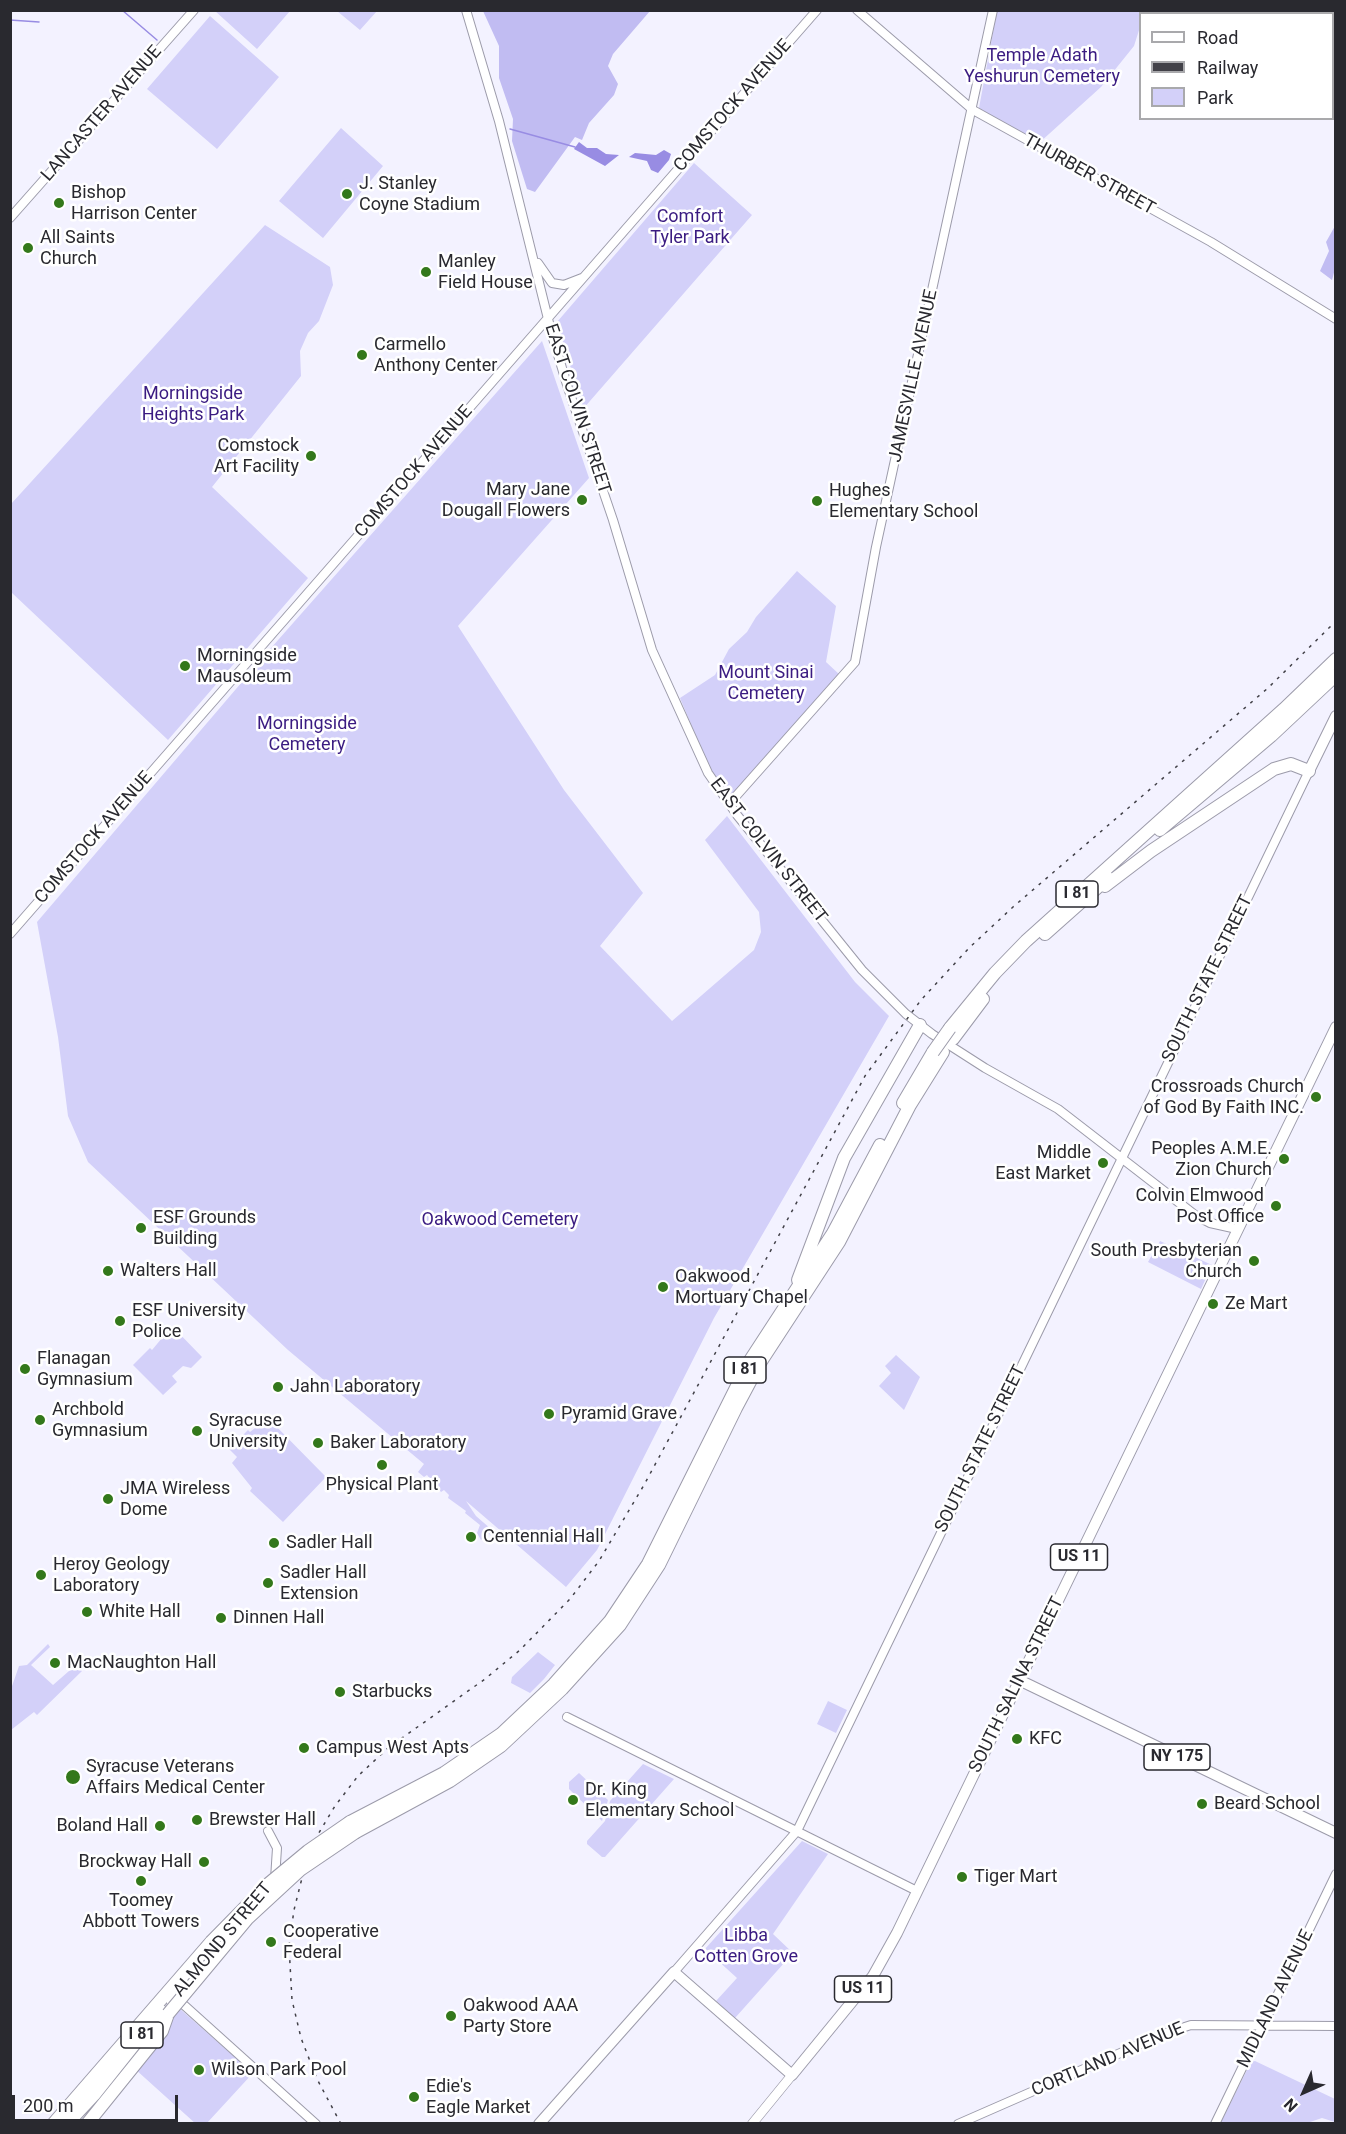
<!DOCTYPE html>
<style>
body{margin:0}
#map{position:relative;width:1346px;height:2134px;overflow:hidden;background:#f3f2ff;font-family:Roboto,sans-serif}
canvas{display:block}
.frame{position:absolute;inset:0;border:12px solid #29292f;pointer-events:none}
.legend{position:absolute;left:1139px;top:12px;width:195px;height:108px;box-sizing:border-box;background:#fff;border:2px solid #a9a9ac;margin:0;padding:8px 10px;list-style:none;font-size:18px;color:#29292f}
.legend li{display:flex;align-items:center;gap:12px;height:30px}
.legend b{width:30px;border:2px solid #a9a9ac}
.north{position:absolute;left:1274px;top:2062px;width:60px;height:60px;-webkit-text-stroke:4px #fff;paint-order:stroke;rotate:225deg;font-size:16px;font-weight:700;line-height:24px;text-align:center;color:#29292f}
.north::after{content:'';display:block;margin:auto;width:21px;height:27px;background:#29292f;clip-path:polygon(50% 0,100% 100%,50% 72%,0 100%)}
.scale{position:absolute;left:12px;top:2095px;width:166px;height:27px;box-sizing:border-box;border:3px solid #29292f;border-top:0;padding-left:8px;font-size:18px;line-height:21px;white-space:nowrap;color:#29292f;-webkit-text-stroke:4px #fff;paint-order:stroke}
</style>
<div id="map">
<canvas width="1346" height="2134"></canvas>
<div class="frame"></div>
<ul class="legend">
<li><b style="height:8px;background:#fff"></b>Road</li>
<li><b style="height:8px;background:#424148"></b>Railway</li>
<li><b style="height:16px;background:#d3d0f9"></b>Park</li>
</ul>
<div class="north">N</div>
<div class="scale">200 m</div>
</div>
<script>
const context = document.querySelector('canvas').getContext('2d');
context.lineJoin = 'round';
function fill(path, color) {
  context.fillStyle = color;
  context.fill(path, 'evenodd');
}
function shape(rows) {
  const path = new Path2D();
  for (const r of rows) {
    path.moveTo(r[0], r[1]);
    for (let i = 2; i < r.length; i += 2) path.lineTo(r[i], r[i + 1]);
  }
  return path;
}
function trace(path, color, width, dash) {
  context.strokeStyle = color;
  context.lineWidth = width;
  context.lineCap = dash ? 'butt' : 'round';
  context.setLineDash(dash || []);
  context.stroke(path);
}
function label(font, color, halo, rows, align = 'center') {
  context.font = font + ' Roboto,sans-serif';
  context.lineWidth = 5;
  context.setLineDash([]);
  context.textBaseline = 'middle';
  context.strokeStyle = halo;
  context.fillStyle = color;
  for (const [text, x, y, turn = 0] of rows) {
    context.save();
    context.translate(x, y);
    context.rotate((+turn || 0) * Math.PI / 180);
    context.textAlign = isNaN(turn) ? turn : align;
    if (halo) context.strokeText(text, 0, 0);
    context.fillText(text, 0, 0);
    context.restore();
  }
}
fill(shape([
 [215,11,290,10,290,11,257,49],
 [337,11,377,11,360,30],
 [997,11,1146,11,1145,13,1140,14,1140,27,1134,46,1101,87,1039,143,992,119,979,108],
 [210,16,279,77,217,149,147,89],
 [341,128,383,166,323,238,279,201],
 [694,163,752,215,583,409,557,322],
 [265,225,330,267,333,285,319,321,308,333,300,351,301,376,212,487,308,578,168,740,11,592,11,504],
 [542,341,589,478,458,626,564,790,643,893,600,946,672,1021,754,950,761,932,759,912,705,840,727,816,855,982,889,1016,714,1318,597,1550,566,1587,466,1501,476,1516,499,1536,496,1540,488,1533,481,1540,477,1533,480,1525,465,1513,466,1511,448,1498,449,1495,444,1490,441,1492,427,1475,424,1477,418,1472,424,1464,288,1350,88,1162,68,1116,58,1037,37,922,271,648],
 [797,571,836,606,826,662,840,675,730,797,710,770,680,698,715,675,729,649,747,632,756,617],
 [1160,1241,1212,1265,1201,1289,1148,1262],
 [172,1326,202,1357,191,1368,183,1366,172,1376,177,1382,163,1395,133,1365,150,1348,152,1350],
 [896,1355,920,1377,904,1410,879,1386,891,1373,885,1366],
 [268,1418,326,1477,283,1522,250,1491,252,1488,232,1463,237,1457,229,1449,248,1430,250,1432],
 [48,1644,50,1647,31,1665,53,1685,77,1664,82,1671,37,1715,34,1712,11,1730,11,1689,19,1666,27,1665],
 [538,1652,555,1665,544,1679,530,1693,511,1683,512,1677],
 [828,1701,847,1710,836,1733,817,1724],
 [643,1764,674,1779,605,1857,602,1857,587,1844,587,1841,605,1821,610,1801],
 [579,1773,608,1800,602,1821,569,1789,569,1782],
 [802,1841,828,1854,773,1934,793,1953,735,2018,716,2001,737,1978,705,1949],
 [180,2009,253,2073,207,2123,196,2124,135,2069],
 [1255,2061,1335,2099,1335,2122,1322,2118,1304,2124,1220,2124,1251,2062]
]), '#d3d0f9');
fill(shape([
 [483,11,650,11,613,54,608,66,618,84,614,95,589,123,582,140,575,137,535,192,527,189,512,141,513,119,499,78,499,46],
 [1335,226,1335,269,1332,280,1320,271,1329,251,1326,242]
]), '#c1bcf2');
fill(shape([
 [579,142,587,148,597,148,606,154,619,155,605,166,574,149],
 [664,150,671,154,669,160,658,173,651,170,647,161,629,157,635,153,656,155]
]), '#988ce3');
trace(shape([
 [122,10,157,40],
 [10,20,39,22],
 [510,129,575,147]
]), '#988ce3', 1.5);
const tertiary = shape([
 [466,10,499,121,552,335,568,388,613,520,652,650,708,773,737,815,862,970,906,1014,932,1034,985,1068,1058,1109,1195,1215,1210,1223,1237,1229],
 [857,10,973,110,1211,242,1336,319],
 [10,218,194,10],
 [538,263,552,283,564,285,582,278],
 [729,804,855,662,876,547,993,10],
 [10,934,817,10],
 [567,1717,917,1891],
 [268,1831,277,1848,275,1879],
 [674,1972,797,1831,1309,771],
 [175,1997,316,2124],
 [171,2002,209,1953],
 [958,2124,1166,2033,1191,2025,1336,2026],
 [1215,2124,1336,1874]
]);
const secondary = shape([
 [752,2124,792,2075]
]);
const primary = shape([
 [1309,771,1336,716],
 [1019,1680,1336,1833],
 [539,2124,674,1972,792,2075,873,1976,897,1933,1336,1027]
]);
const motorway = shape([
 [1160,830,1271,736,1336,675],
 [1105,886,1151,851,1274,769,1291,764,1309,771],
 [1045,934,1108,878],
 [950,1028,995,973,1026,941,1284,709,1336,659],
 [953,1039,983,999],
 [903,1103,933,1052],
 [798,1280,844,1158,920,1025],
 [350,1822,444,1773,501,1734,554,1684,610,1621,648,1564,749,1362,833,1233,880,1145],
 [356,1832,450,1781,501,1746,562,1689,620,1625,659,1565,736,1408,760,1363,839,1242,910,1105,943,1052],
 [53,2124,211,1942],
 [67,2124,94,2095,161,2011],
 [87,2124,162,2031,168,2014]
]);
trace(tertiary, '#9c9baa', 10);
trace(secondary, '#9c9baa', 10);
trace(primary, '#9c9baa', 12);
trace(motorway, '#9c9baa', 14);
trace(tertiary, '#fff', 8);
trace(secondary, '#fff', 9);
trace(primary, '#fff', 10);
trace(motorway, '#fff', 12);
trace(shape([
 [341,2124,317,2079,301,2038,292,2000,289,1946,294,1910,302,1878,317,1836,335,1806,358,1776,388,1748,485,1679,520,1650,570,1599,599,1561,644,1485,865,1076,921,1000,969,948,1013,907,1268,688,1336,621]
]), '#424148', 1.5, [3, 6]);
const motorwayBridge = shape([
 [933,1052,950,1028],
 [211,1942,267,1885,308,1851,350,1822],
 [168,2014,248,1918,300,1870,356,1832]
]);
trace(motorwayBridge, '#9c9baa', 14, []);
trace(motorwayBridge, '#fff', 12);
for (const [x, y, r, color] of [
 [347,194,6,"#33781b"],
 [59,203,6,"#33781b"],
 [28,248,6,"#33781b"],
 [426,272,6,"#33781b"],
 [362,355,6,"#33781b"],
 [311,456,6,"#33781b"],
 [582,500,6,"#33781b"],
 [817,501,6,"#33781b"],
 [185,666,6,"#33781b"],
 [1316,1097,6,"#33781b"],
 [1284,1159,6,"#33781b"],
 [1103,1163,6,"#33781b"],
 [1276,1206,6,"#33781b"],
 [141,1228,6,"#33781b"],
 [1254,1261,6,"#33781b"],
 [108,1271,6,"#33781b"],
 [663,1287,6,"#33781b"],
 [1213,1304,6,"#33781b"],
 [120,1321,6,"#33781b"],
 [25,1369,6,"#33781b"],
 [278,1387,6,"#33781b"],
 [549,1414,6,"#33781b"],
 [40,1420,6,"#33781b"],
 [197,1431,6,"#33781b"],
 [318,1443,6,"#33781b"],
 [382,1465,6,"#33781b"],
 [108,1499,6,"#33781b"],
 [471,1537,6,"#33781b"],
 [274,1543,6,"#33781b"],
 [41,1575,6,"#33781b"],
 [268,1583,6,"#33781b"],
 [87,1612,6,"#33781b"],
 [221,1618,6,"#33781b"],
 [55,1663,6,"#33781b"],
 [340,1692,6,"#33781b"],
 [1017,1739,6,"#33781b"],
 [304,1748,6,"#33781b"],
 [73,1777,8,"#33781b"],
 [573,1800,6,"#33781b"],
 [1202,1804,6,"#33781b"],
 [197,1820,6,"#33781b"],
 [160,1826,6,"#33781b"],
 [204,1862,6,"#33781b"],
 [962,1877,6,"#33781b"],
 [141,1881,6,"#33781b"],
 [271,1942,6,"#33781b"],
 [451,2016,6,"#33781b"],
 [199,2070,6,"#33781b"],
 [414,2097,6,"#33781b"]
]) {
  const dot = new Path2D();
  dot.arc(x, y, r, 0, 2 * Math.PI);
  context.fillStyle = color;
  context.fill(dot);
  trace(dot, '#fff', 2);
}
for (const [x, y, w] of [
 [1077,894,42],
 [745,1370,42],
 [1079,1557,57],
 [1177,1757,66],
 [863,1989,57],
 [142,2035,42]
]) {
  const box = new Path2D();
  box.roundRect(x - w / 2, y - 13, w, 26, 4.5);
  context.fillStyle = '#fff';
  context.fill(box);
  trace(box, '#29292f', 1.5);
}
label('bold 16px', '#29292f', null, [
 ["I 81",1077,894],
 ["I 81",745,1370],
 ["US 11",1079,1557],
 ["NY 175",1177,1757],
 ["US 11",863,1989],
 ["I 81",142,2035]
]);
label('18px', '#3a1b81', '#fff', [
 ["Temple Adath",1042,56],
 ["Yeshurun Cemetery",1042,77],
 ["Comfort",690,217],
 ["Tyler Park",690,238],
 ["Morningside",193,394],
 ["Heights Park",193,415],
 ["Mount Sinai",766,673],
 ["Cemetery",766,694],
 ["Morningside",307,724],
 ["Cemetery",307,745],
 ["Oakwood Cemetery",500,1220],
 ["Libba",746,1936],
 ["Cotten Grove",746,1957]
]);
label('18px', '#29292f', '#fff', [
 ["COMSTOCK AVENUE",733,106,-49],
 ["LANCASTER AVENUE",102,114,-49],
 ["THURBER STREET",1089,175,29],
 ["JAMESVILLE AVENUE",914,376,-78],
 ["EAST COLVIN STREET",577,409,72],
 ["COMSTOCK AVENUE",414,472,-49],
 ["COMSTOCK AVENUE",94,838,-49],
 ["EAST COLVIN STREET",768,851,52],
 ["SOUTH STATE STREET",1208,979,-64],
 ["SOUTH STATE STREET",981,1449,-64],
 ["SOUTH SALINA STREET",1017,1685,-64],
 ["ALMOND STREET",223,1940,-50],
 ["MIDLAND AVENUE",1276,1999,-64],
 ["CORTLAND AVENUE",1108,2060,-23]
]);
label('18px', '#29292f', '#fff', [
 ["J. Stanley",359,184],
 ["Coyne Stadium",359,205],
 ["Bishop",71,193],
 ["Harrison Center",71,214],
 ["All Saints",40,238],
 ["Church",40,259],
 ["Manley",438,262],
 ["Field House",438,283],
 ["Carmello",374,345],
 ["Anthony Center",374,366],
 ["Comstock",299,446,"right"],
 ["Art Facility",299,467,"right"],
 ["Mary Jane",570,490,"right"],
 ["Dougall Flowers",570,511,"right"],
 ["Hughes",829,491],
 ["Elementary School",829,512],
 ["Morningside",197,656],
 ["Mausoleum",197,677],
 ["Crossroads Church",1304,1087,"right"],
 ["of God By Faith INC.",1304,1108,"right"],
 ["Peoples A.M.E.",1272,1149,"right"],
 ["Zion Church",1272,1170,"right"],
 ["Middle",1091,1153,"right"],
 ["East Market",1091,1174,"right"],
 ["Colvin Elmwood",1264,1196,"right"],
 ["Post Office",1264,1217,"right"],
 ["ESF Grounds",153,1218],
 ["Building",153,1239],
 ["South Presbyterian",1242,1251,"right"],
 ["Church",1242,1272,"right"],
 ["Walters Hall",120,1271],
 ["Oakwood",675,1277],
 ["Mortuary Chapel",675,1298],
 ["Ze Mart",1225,1304],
 ["ESF University",132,1311],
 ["Police",132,1332],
 ["Flanagan",37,1359],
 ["Gymnasium",37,1380],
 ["Jahn Laboratory",290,1387],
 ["Archbold",52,1410],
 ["Gymnasium",52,1431],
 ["Pyramid Grave",561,1414],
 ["Syracuse",209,1421],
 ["University",209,1442],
 ["Baker Laboratory",330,1443],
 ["Physical Plant",382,1485,"center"],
 ["JMA Wireless",120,1489],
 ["Dome",120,1510],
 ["Centennial Hall",483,1537],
 ["Sadler Hall",286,1543],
 ["Heroy Geology",53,1565],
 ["Laboratory",53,1586],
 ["Sadler Hall",280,1573],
 ["Extension",280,1594],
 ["White Hall",99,1612],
 ["Dinnen Hall",233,1618],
 ["MacNaughton Hall",67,1663],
 ["Starbucks",352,1692],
 ["KFC",1029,1739],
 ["Campus West Apts",316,1748],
 ["Syracuse Veterans",86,1767],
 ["Affairs Medical Center",86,1788],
 ["Dr. King",585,1790],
 ["Elementary School",585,1811],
 ["Beard School",1214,1804],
 ["Brewster Hall",209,1820],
 ["Boland Hall",148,1826,"right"],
 ["Brockway Hall",192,1862,"right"],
 ["Tiger Mart",974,1877],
 ["Toomey",141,1901,"center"],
 ["Abbott Towers",141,1922,"center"],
 ["Cooperative",283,1932],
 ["Federal",283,1953],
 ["Oakwood AAA",463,2006],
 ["Party Store",463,2027],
 ["Wilson Park Pool",211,2070],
 ["Edie's",426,2087],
 ["Eagle Market",426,2108]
], 'left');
</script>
